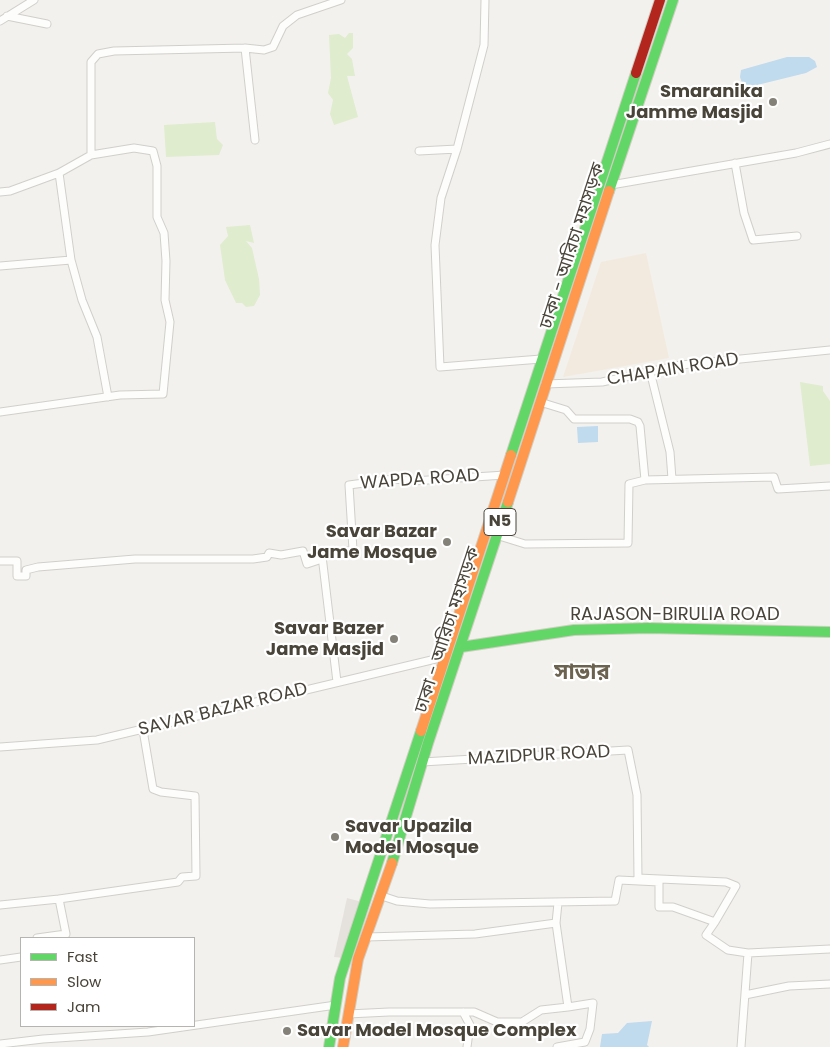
<!DOCTYPE html>
<meta charset="utf-8">
<style>
body{margin:0}
#map{position:relative;width:830px;height:1047px;overflow:hidden;background:#f3f1ed;font-family:Poppins,sans-serif}
canvas{display:block}
.legend{position:absolute;left:20px;top:937px;width:175px;height:90px;box-sizing:border-box;background:#fff;border:1px solid #b6b4b0;margin:0;padding:6px 9px;list-style:none;font-size:15px;color:#494439}
.legend li{display:flex;align-items:center;gap:10px;height:25px}
.legend b{width:25px;border:1px solid #b6b4b0}
</style>
<div id="map">
<canvas width="830" height="1047"></canvas>
<ul class="legend">
<li><b style="height:6px;background:#63d668"></b>Fast</li>
<li><b style="height:6px;background:#ff974d"></b>Slow</li>
<li><b style="height:6px;background:#b3261e"></b>Jam</li>
</ul>
</div>
<script>
const context = document.querySelector('canvas').getContext('2d');
context.lineJoin = 'round';
function fill(path, color) {
  context.fillStyle = color;
  context.fill(path, 'evenodd');
}
function shape(rows) {
  const path = new Path2D();
  for (const r of rows) {
    path.moveTo(r[0], r[1]);
    for (let i = 2; i < r.length; i += 2) path.lineTo(r[i], r[i + 1]);
  }
  return path;
}
function trace(path, color, width, dash) {
  context.strokeStyle = color;
  context.lineWidth = width;
  context.lineCap = dash ? 'butt' : 'round';
  context.setLineDash(dash || []);
  context.stroke(path);
}
function label(font, color, halo, rows, align = 'center') {
  context.font = font + ' Poppins,"Noto Sans Bengali",sans-serif';
  context.lineWidth = 4.5;
  context.setLineDash([]);
  context.textBaseline = 'middle';
  context.strokeStyle = halo;
  context.fillStyle = color;
  for (const [text, x, y, turn = 0] of rows) {
    context.save();
    context.translate(x, y);
    context.rotate((+turn || 0) * Math.PI / 180);
    context.textAlign = isNaN(turn) ? turn : align;
    if (halo) context.strokeText(text, 0, 0);
    context.fillText(text, 0, 0);
    context.restore();
  }
}
fill(shape([
 [646,253,669,358,563,377,601,262]
]), '#f2eade');
fill(shape([
 [349,33,353,33,353,48,347,54,352,59,355,76,347,76,358,117,334,125,330,114,333,100,328,93,331,78,329,35,339,34,345,38],
 [215,122,217,139,223,145,219,155,166,157,164,125],
 [250,225,254,243,246,241,252,248,259,279,260,295,254,306,246,307,242,303,236,303,225,280,220,245,228,236,226,227],
 [800,382,823,386,823,391,830,401,830,464,810,466]
]), '#dfecce');
fill(shape([
 [347,898,362,902,344,958,334,957]
]), '#e5e2de');
fill(shape([
 [787,57,809,57,815,61,817,67,806,73,745,88,743,86,740,77,741,70],
 [598,426,598,442,578,443,577,427],
 [652,1021,647,1045,649,1047,600,1047,602,1034,618,1033,627,1023]
]), '#c0daee');
const street = shape([
 [485,0,484,45,457,149,441,198,435,245,440,367,541,359],
 [7,16,47,24],
 [0,21,34,0],
 [245,48,255,140],
 [419,151,457,149],
 [735,163,744,213,753,240,797,236],
 [611,185,796,153,830,144],
 [0,192,10,191,59,173],
 [0,266,71,260],
 [650,371,670,452,672,479],
 [545,384,602,382,681,365,830,350],
 [108,397,97,337,82,300,71,260,59,173,91,155,91,62,98,54,114,51,245,48,264,50,273,47,283,26,297,15,341,0],
 [540,402,566,410,574,419,630,419,638,422,640,426,645,480],
 [0,412,120,395,163,394,170,322,165,300,166,261,164,233,157,217,157,166,153,151,134,148,91,155],
 [496,535,525,544,628,543,629,484,645,480,774,477,778,489,830,486],
 [0,561,17,561,17,576,26,576,26,570,38,567,135,559,253,559,267,557,269,553,281,555,303,551,307,564,322,559],
 [337,682,322,556,353,550,349,485,394,479,413,481,505,475],
 [0,747,97,740,444,657],
 [422,762,628,750,637,795,638,878,726,882,736,886,715,922],
 [382,896,397,901,430,904,615,901,619,880,659,882,659,907,673,907,715,922,706,935,728,950,748,953,741,1047],
 [0,905,59,899,178,882,182,877,196,876,195,796,161,792,153,789,143,730],
 [366,937,475,934,556,923],
 [37,938,66,934,59,899],
 [748,953,830,949],
 [0,960,21,957],
 [745,995,789,986,830,984],
 [463,1012,470,1025,467,1047],
 [348,1014,389,1012,474,1012,497,1022,522,1022,541,1010,568,1007,556,923,558,903],
 [0,1044,43,1039,148,1032,336,1005],
 [557,1047,585,1042,590,1029,593,1003,568,1007]
]);
const fast = shape([
 [609,191,673,0],
 [511,455,636,73],
 [461,647,574,630,648,628,830,632],
 [392,863,428,743,508,502],
 [329,1047,340,978,421,731]
]);
const slow = shape([
 [508,502,609,191],
 [421,731,511,455],
 [343,1047,358,959,392,863]
]);
const jam = shape([
 [636,73,660,0]
]);
trace(street, '#d1cfcb', 9);
trace(fast, '#d2cec4', 12);
trace(slow, '#d2cec4', 12);
trace(jam, '#d2cec4', 12);
trace(street, '#fdfdfc', 7);
trace(fast, '#63d668', 10);
trace(slow, '#ff974d', 10);
trace(jam, '#b3261e', 10);
for (const [x, y, r, color] of [
 [773,102,5,"#848178"],
 [447,542,5,"#848178"],
 [394,639,5,"#848178"],
 [335,837,5,"#848178"],
 [287,1031,5,"#848178"]
]) {
  const dot = new Path2D();
  dot.arc(x, y, r, 0, 2 * Math.PI);
  context.fillStyle = color;
  context.fill(dot);
  trace(dot, '#fff', 2);
}
for (const [x, y, w] of [
 [500,522,32]
]) {
  const box = new Path2D();
  box.roundRect(x - w / 2, y - 13.5, w, 27, 4);
  context.fillStyle = '#fff';
  context.fill(box);
  trace(box, '#494439', 1);
}
label('bold 16px', '#494439', null, [
 ["N5",500,522]
]);
label('bold 18px', '#494439', '#fff', [
 ["Smaranika",763,92],
 ["Jamme Masjid",763,113],
 ["Savar Bazar",437,532],
 ["Jame Mosque",437,553],
 ["Savar Bazer",384,629],
 ["Jame Masjid",384,650],
 ["Savar Upazila",345,827,"left"],
 ["Model Mosque",345,848,"left"],
 ["Savar Model Mosque Complex",297,1031,"left"]
], 'right');
label('18px', '#494439', '#fff', [
 ["ঢাকা - আরিচা মহাসড়ক",573,246,-72],
 ["CHAPAIN ROAD",673,370,-9],
 ["WAPDA ROAD",420,480,-4],
 ["RAJASON-BIRULIA ROAD",675,615],
 ["ঢাকা - আরিচা মহাসড়ক",448,630,-72],
 ["SAVAR BAZAR ROAD",223,710,-14],
 ["MAZIDPUR ROAD",539,756,-3]
]);
label('bold 22px', '#6c6250', '#fff', [
 ["সাভার",582,673]
]);
</script>
